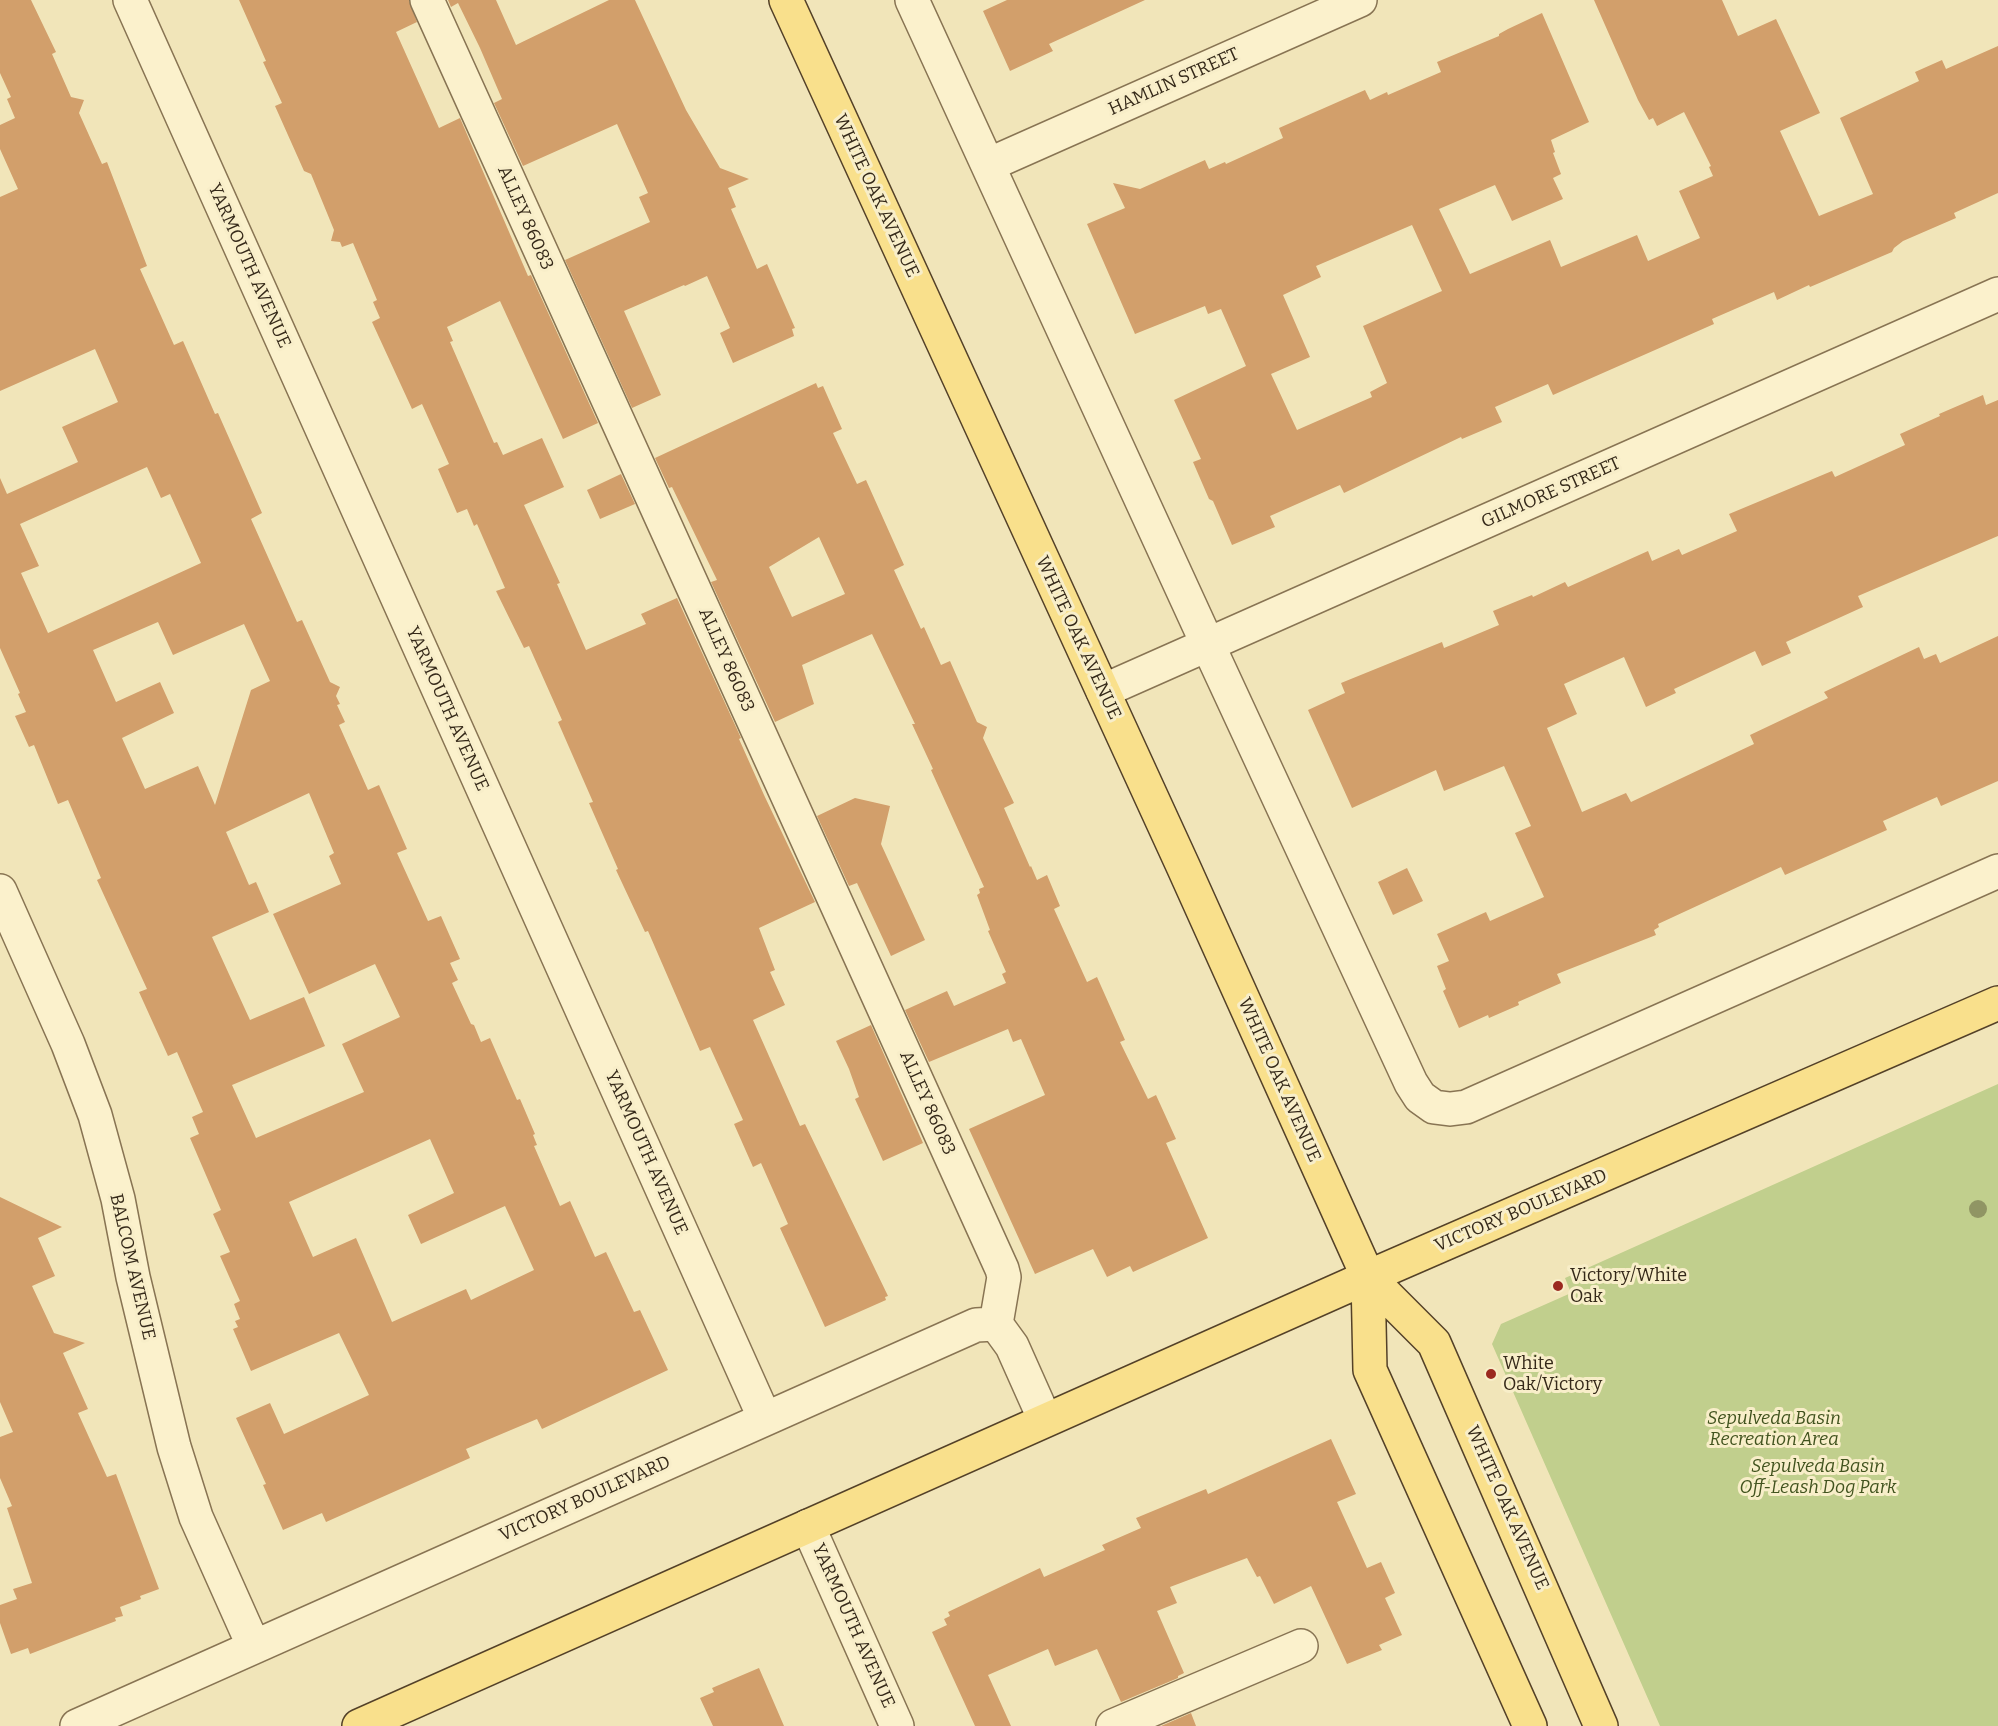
<!DOCTYPE html>
<style>
body{margin:0}
canvas{display:block;background:#f1e5b9}
</style>
<canvas width="1998" height="1726"></canvas>
<script>
const context = document.querySelector('canvas').getContext('2d');
context.lineJoin = 'round';
function fill(path, color) {
  context.fillStyle = color;
  context.fill(path, 'evenodd');
}
function shape(rows) {
  const path = new Path2D();
  for (const r of rows) {
    path.moveTo(r[0], r[1]);
    for (let i = 2; i < r.length; i += 2) path.lineTo(r[i], r[i + 1]);
  }
  return path;
}
function trace(path, color, width, dash) {
  context.strokeStyle = color;
  context.lineWidth = width;
  context.lineCap = dash ? 'butt' : 'round';
  context.setLineDash(dash || []);
  context.stroke(path);
}
function label(font, color, halo, rows, align = 'center') {
  context.font = font + ' Bitter,serif';
  context.lineWidth = 6;
  context.setLineDash([]);
  context.textBaseline = 'middle';
  context.strokeStyle = halo;
  context.fillStyle = color;
  for (const [text, x, y, turn = 0] of rows) {
    context.save();
    context.translate(x, y);
    context.rotate((+turn || 0) * Math.PI / 180);
    context.textAlign = isNaN(turn) ? turn : align;
    if (halo) context.strokeText(text, 0, 0);
    context.fillText(text, 0, 0);
    context.restore();
  }
}
fill(shape([
 [1998,1084,1998,1726,1660,1726,1492,1344,1501,1324,1571,1293,1565,1278]
]), '#c1cf8d');
fill(shape([
 [0,0,31,0,56,52,52,54,71,97,84,100,79,113,102,164,107,162,147,266,140,269,174,345,183,341,215,414,218,413,237,456,262,513,251,519,297,622,302,620,330,682,340,687,336,696,340,704,337,705,345,722,339,725,368,790,379,785,407,849,397,853,428,921,441,916,460,959,450,963,458,980,452,983,471,1024,474,1025,481,1042,490,1038,517,1100,520,1099,535,1134,533,1135,537,1145,534,1146,560,1206,570,1201,595,1257,606,1252,634,1312,640,1310,668,1370,542,1429,537,1419,466,1449,470,1458,326,1522,322,1513,283,1530,263,1485,266,1484,236,1418,270,1403,284,1434,369,1395,339,1333,251,1371,233,1329,238,1327,235,1321,240,1319,234,1304,240,1301,220,1256,230,1252,213,1214,221,1210,190,1138,199,1134,192,1117,203,1112,177,1052,168,1056,139,992,147,989,97,880,101,878,68,800,58,804,34,745,29,747,15,716,26,712,18,694,20,693,0,648,0,478,7,494,78,462,62,427,118,402,95,349,0,391,0,197,18,189,0,149,0,125,15,118,7,99,11,97,0,73],
 [147,467,161,498,170,494,201,563,48,633,21,573,39,566,20,524],
 [158,622,173,655,244,624,270,681,251,690,215,805,198,766,145,789,122,738,174,713,160,682,116,702,93,650],
 [309,793,334,853,329,856,341,884,273,914,309,994,375,964,400,1017,342,1044,364,1092,256,1138,232,1085,325,1046,304,997,250,1020,212,937,269,912,256,882,249,885,226,832],
 [430,1139,454,1193,408,1215,421,1244,505,1206,534,1270,471,1300,466,1289,392,1322,356,1238,313,1257,289,1202],
 [239,0,409,0,417,22,396,32,439,128,460,118,528,276,531,275,598,423,563,439,500,301,447,327,453,341,450,342,494,443,497,442,503,455,542,438,564,487,524,505,560,583,557,584,586,650,646,624,641,614,677,598,741,738,739,739,764,795,815,902,759,928,775,970,770,972,785,1005,753,1020,800,1126,805,1124,888,1296,885,1297,886,1300,825,1327,780,1228,788,1224,761,1163,753,1167,734,1124,743,1120,710,1047,700,1051,648,931,645,932,616,870,618,869,589,803,593,802,558,722,562,720,529,646,524,648,496,591,505,588,477,524,474,526,467,509,457,513,438,469,449,464,422,404,412,409,372,322,380,318,373,302,377,300,353,243,342,247,340,242,331,241,334,230,311,174,304,171,275,106,282,103,263,62,266,61],
 [448,0,496,0,516,45,609,0,635,0,686,110,720,168,749,179,728,188,736,207,731,209,757,269,767,264,795,328,792,329,794,336,733,363,720,333,730,328,707,276,685,286,684,285,624,311,661,395,632,408,565,260,650,222,639,197,648,193,617,124,523,166,494,103,502,99,480,48,458,3,451,7],
 [1007,0,1145,0,1049,44,1053,51,1010,71,983,11],
 [1594,0,1722,0,1738,36,1776,19,1820,113,1780,131,1819,216,1873,194,1840,118,1919,81,1915,72,1942,60,1946,69,1998,46,1998,193,1954,213,1956,218,1903,241,1894,248,1892,252,1810,287,1809,285,1777,300,1774,292,1712,319,1714,324,1553,395,1548,384,1495,407,1502,422,1462,439,1461,437,1344,493,1340,485,1270,516,1275,527,1232,545,1213,501,1209,499,1193,462,1201,459,1174,400,1246,366,1221,309,1208,314,1205,306,1135,334,1087,224,1125,208,1113,183,1140,189,1205,160,1209,169,1225,162,1226,164,1283,138,1279,128,1365,90,1370,100,1387,92,1388,95,1441,72,1437,62,1499,36,1499,34,1508,29,1542,13,1589,122,1551,140,1555,152,1553,153,1561,174,1553,178,1563,199,1512,221,1495,185,1439,209,1470,274,1550,240,1561,267,1637,235,1648,261,1700,238,1679,191,1713,176,1709,167,1711,166,1684,112,1657,126,1653,118,1649,120,1638,100],
 [1412,225,1442,291,1363,326,1387,383,1370,392,1372,397,1297,430,1271,374,1310,357,1283,295,1321,277,1316,266],
 [816,383,818,388,823,386,842,429,833,433,857,484,866,480,904,565,894,570,921,629,924,627,941,665,950,661,977,722,987,727,983,738,1014,803,1004,808,1030,867,1031,866,1037,880,1047,875,1060,906,1054,909,1087,982,1097,977,1125,1040,1120,1042,1148,1099,1156,1095,1176,1139,1166,1143,1208,1238,1133,1272,1130,1266,1107,1277,1093,1249,1035,1274,969,1129,1045,1095,1021,1039,1013,1042,1008,1029,929,1062,905,1010,947,991,954,1006,1006,983,1002,974,1006,972,988,931,990,930,977,895,980,893,979,889,984,887,931,770,933,769,912,724,915,724,872,634,802,665,814,704,775,722,711,582,717,580,672,487,669,488,655,458],
 [819,537,845,594,792,617,769,567],
 [1983,395,1986,405,1998,400,1998,536,1858,596,1863,607,1786,642,1791,653,1762,666,1755,651,1674,689,1676,693,1646,707,1624,657,1564,684,1577,714,1547,728,1582,812,1626,793,1631,802,1754,744,1750,735,1828,698,1824,692,1919,647,1924,659,1936,654,1940,663,1998,636,1998,781,1941,806,1937,797,1883,821,1887,830,1785,875,1781,867,1658,924,1659,927,1654,930,1656,935,1557,974,1561,983,1518,1002,1519,1005,1489,1018,1488,1015,1459,1028,1443,991,1446,989,1437,966,1449,961,1437,934,1486,912,1490,921,1544,897,1515,833,1531,826,1504,766,1444,791,1436,770,1352,808,1308,710,1345,693,1341,683,1442,642,1444,648,1499,625,1493,611,1532,595,1533,597,1565,582,1568,587,1648,551,1652,561,1679,549,1682,555,1737,531,1729,514,1832,471,1835,477,1905,445,1900,434,1940,416,1939,414],
 [621,474,635,504,600,519,587,490],
 [855,798,890,806,881,844,925,940,891,956,857,883,849,886,817,816],
 [1407,868,1423,901,1393,915,1378,882],
 [871,1025,923,1143,883,1161,855,1099,859,1097,849,1069,836,1041],
 [0,1197,62,1227,38,1238,55,1276,32,1286,54,1333,85,1343,63,1353,88,1409,78,1413,107,1477,116,1474,159,1589,140,1596,141,1599,120,1607,123,1616,115,1618,116,1621,30,1654,28,1648,11,1654,0,1623,0,1605,17,1599,13,1589,32,1583,7,1508,12,1506,0,1478,0,1437,13,1432,0,1402],
 [1331,1439,1356,1494,1337,1502,1367,1568,1381,1562,1395,1593,1385,1598,1402,1635,1379,1645,1382,1650,1347,1664,1311,1586,1274,1604,1260,1576,1257,1577,1247,1558,1170,1587,1177,1603,1157,1611,1184,1673,1178,1676,1178,1678,1121,1702,1097,1649,1055,1666,1048,1649,988,1675,1011,1726,975,1726,932,1632,947,1625,944,1619,950,1616,948,1612,1040,1568,1044,1577,1105,1550,1102,1545,1141,1528,1136,1518,1206,1489,1208,1494],
 [759,1668,784,1726,713,1726,700,1698,714,1692,712,1688],
 [1191,1713,1196,1726,1161,1726]
]), '#d29f6b');
const minor = shape([
 [130,0,765,1419],
 [427,0,1002,1269,1004,1277,996,1324],
 [912,0,1208,645,1411,1083,1420,1097,1434,1107,1450,1109,1466,1107,1998,871],
 [988,165,1360,0],
 [1103,691,1998,294],
 [0,891,68,1044,95,1115,118,1199,133,1277,174,1447,196,1517,254,1647],
 [996,1324,1012,1346,1045,1420],
 [808,1526,897,1726],
 [77,1726,976,1325,996,1324],
 [1113,1726,1301,1646]
]);
const major = shape([
 [786,0,1183,866,1368,1277,1434,1343,1601,1726],
 [1368,1277,1370,1370,1530,1726],
 [359,1726,1368,1277,1998,1003]
]);
trace(minor, '#887453', 36);
trace(major, '#544128', 36);
trace(minor, '#fbf1cc', 33);
trace(major, '#f9e08c', 33);
context.fillStyle = '#909564';
for (const [x, y] of [
 [1978,1209]
]) {
  context.beginPath();
  context.arc(x, y, 9, 0, 2 * Math.PI);
  context.fill();
}
for (const [x, y, r, color] of [
 [1558,1286,6,"#9b291f"],
 [1491,1374,6,"#9b291f"]
]) {
  const dot = new Path2D();
  dot.arc(x, y, r, 0, 2 * Math.PI);
  context.fillStyle = color;
  context.fill(dot);
  trace(dot, '#f8eec9', 2);
}
label('18px', '#352919', '#f8eec9', [
 ["HAMLIN STREET",1174,82,-24],
 ["WHITE OAK AVENUE",876,196,65],
 ["ALLEY 86083",525,218,66],
 ["YARMOUTH AVENUE",249,266,66],
 ["GILMORE STREET",1551,493,-24],
 ["WHITE OAK AVENUE",1078,638,65],
 ["ALLEY 86083",726,660,66],
 ["YARMOUTH AVENUE",447,709,66],
 ["WHITE OAK AVENUE",1279,1080,66],
 ["ALLEY 86083",927,1103,66],
 ["YARMOUTH AVENUE",646,1153,66],
 ["VICTORY BOULEVARD",1521,1211,-23],
 ["BALCOM AVENUE",132,1267,77],
 ["VICTORY BOULEVARD",585,1499,-24],
 ["WHITE OAK AVENUE",1507,1508,66],
 ["YARMOUTH AVENUE",853,1626,66]
]);
label('18px', '#352919', '#f8eec9', [
 ["Victory/White",1570,1276],
 ["Oak",1570,1297],
 ["White",1503,1364],
 ["Oak/Victory",1503,1385]
], 'left');
label('italic 18px', '#41531e', '#f8eec9', [
 ["Sepulveda Basin",1774,1419],
 ["Recreation Area",1774,1440],
 ["Sepulveda Basin",1818,1467],
 ["Off-Leash Dog Park",1818,1488]
]);
</script>
